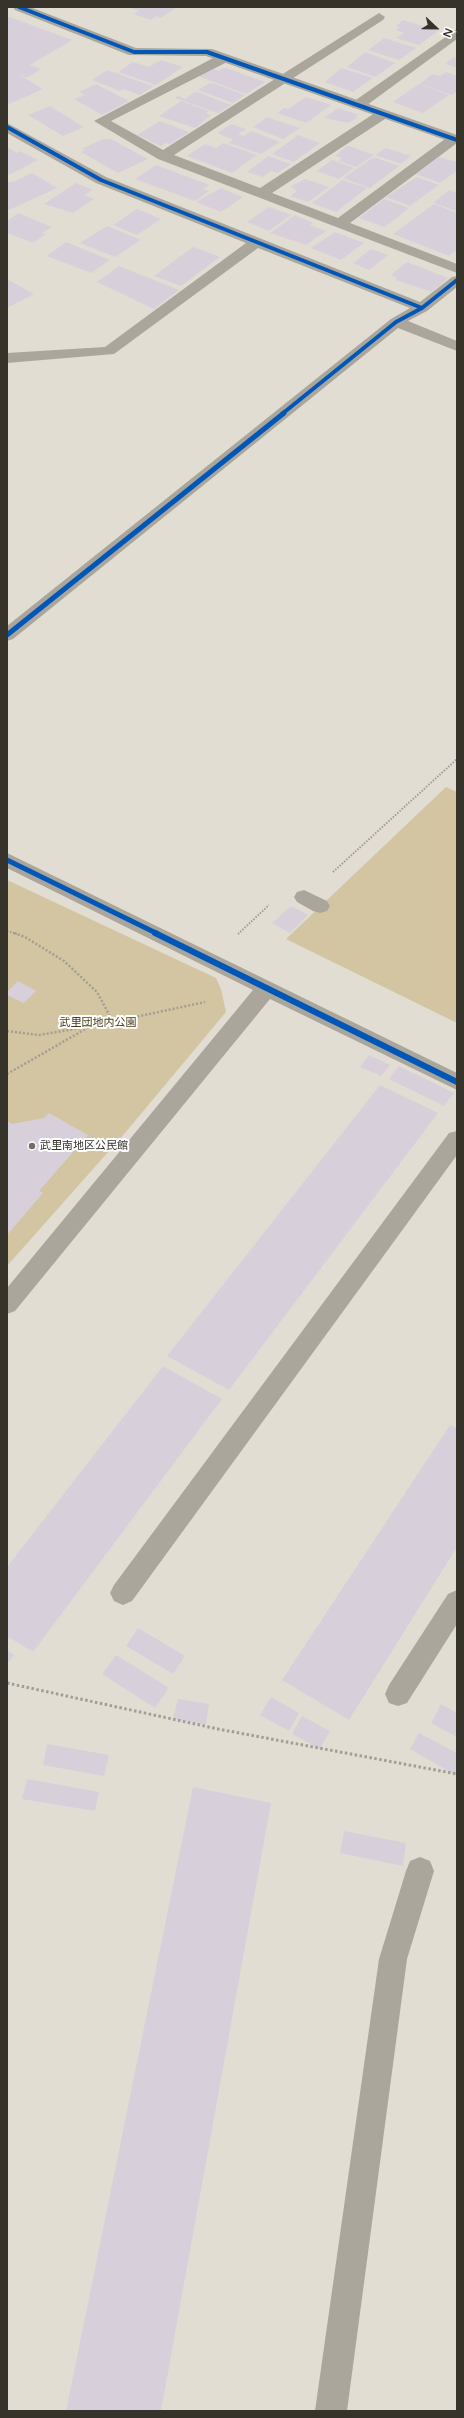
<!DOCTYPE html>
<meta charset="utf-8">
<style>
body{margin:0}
#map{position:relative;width:464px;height:2418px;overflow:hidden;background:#e1ddd3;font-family:"Varela Round",sans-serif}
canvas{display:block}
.frame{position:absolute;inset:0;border:8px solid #36332b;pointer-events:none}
.north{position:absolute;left:416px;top:8px;width:40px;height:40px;-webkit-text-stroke:3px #fff;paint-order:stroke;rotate:112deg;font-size:11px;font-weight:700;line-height:16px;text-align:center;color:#36332b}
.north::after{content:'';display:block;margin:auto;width:14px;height:18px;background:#36332b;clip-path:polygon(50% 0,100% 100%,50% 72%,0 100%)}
</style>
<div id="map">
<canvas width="464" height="2418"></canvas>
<div class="frame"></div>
<div class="north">N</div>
</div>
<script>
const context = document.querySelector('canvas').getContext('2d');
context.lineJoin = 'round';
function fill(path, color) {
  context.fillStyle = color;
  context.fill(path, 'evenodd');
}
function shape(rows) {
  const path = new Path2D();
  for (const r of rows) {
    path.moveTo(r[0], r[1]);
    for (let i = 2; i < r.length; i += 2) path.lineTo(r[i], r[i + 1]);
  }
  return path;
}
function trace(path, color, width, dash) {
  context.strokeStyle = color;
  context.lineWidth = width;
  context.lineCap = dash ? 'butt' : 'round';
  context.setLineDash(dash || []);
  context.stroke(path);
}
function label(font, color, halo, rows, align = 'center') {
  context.font = font + ' "Varela Round","Noto Sans JP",sans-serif';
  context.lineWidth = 4;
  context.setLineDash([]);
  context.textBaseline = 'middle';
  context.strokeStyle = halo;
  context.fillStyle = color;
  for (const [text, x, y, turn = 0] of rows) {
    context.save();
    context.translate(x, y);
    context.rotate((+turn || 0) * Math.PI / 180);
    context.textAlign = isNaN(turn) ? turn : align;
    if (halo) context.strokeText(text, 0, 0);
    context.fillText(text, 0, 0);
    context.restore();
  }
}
fill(shape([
 [446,787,457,792,457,1023,286,939],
 [7,880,216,978,221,989,226,1012,125,1133,7,1266]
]), '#d3c5a1');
fill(shape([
 [128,7,177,7,161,18,156,16,151,20,133,14,139,11],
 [7,16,72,40,30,65,41,69,27,78,16,73,43,89,7,105],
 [403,20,438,31,419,45,396,38,404,33,396,30,400,27,396,26],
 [384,38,416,48,399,60,368,50],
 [365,52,395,63,375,77,347,67],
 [455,56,457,68,445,64],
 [161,60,183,67,156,85,118,72,133,62,149,67],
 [211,68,219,71,223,68,229,69,265,82,246,94,198,76],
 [341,68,373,78,353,92,325,82],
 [107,70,153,86,140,95,123,89,120,91,92,80],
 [446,72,457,76,457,91,452,95,420,84,432,74,440,76],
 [210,83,215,84,245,95,233,103,198,90],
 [96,84,129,101,102,115,74,99,85,95,79,92],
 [419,84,449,95,423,113,393,102],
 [194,92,200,93,231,105,218,113,175,98,178,96,185,99],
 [306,97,331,105,306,123,277,113,284,108,288,109],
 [181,101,209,111,206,113,211,115,195,128,159,116],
 [50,106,84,127,63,136,28,115],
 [338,108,359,115,355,117,358,118,348,123,324,118],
 [267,117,281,122,300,128,283,139,253,127],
 [160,121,189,132,170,144,166,143,161,146,137,135],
 [231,124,246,129,238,134,244,136,251,131,280,142,261,154,229,143,233,140,217,133],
 [298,135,320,143,294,162,272,154],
 [103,139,111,139,148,159,118,173,81,152,85,150,82,149],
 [223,143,257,155,232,173,187,156,205,144,216,148],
 [347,146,349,146,374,155,356,167,339,161,342,158,335,156],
 [7,147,17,153,20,151,38,160,7,176],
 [386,148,411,156,401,164,375,155],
 [268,156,291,164,278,173,271,171,263,177,247,172],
 [374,157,399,166,370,188,343,178],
 [439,157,457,162,457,171,440,183,416,174],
 [332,160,354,168,339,179,317,171],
 [156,165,209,185,203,189,209,191,195,201,135,179],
 [32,173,57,188,7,211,7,182,13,182],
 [417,177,439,185,410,206,386,197],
 [305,179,329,187,308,202,290,196,297,191,291,186],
 [342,180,367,188,336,212,312,203],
 [76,183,93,190,84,195,94,199,73,213,44,204],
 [221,188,243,197,221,212,196,202],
 [449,190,457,193,457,211,433,203],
 [384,199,409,208,385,227,359,218],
 [434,204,457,213,457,250,449,256,393,234],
 [269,207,291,215,269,231,247,222],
 [137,209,161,219,137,235,113,225],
 [18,213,52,227,42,233,46,234,33,243,7,233,7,221],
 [295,215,313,223,310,225,326,231,306,245,270,233],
 [107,226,141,240,115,257,80,243],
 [335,232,364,243,341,260,311,248],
 [66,242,110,260,91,273,47,256],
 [193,247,220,257,181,286,154,276],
 [371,249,388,255,369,270,353,263],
 [407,262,448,278,432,292,395,280,397,278,391,275],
 [119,266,179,290,154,309,97,282],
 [7,279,34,294,7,308],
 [291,906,308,915,290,933,272,923],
 [18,981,36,991,24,1003,7,995,7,992],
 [369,1055,390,1065,381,1076,360,1067],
 [399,1066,454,1093,444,1106,389,1079],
 [380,1085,438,1113,229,1390,167,1356],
 [49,1113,88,1135,39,1191,43,1193,7,1235,7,1121,12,1124,44,1118],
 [163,1366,222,1399,33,1652,7,1636,7,1567],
 [450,1425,457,1428,457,1547,349,1720,282,1680],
 [138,1628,185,1656,173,1674,126,1646],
 [7,1650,14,1655,7,1664],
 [116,1655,169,1688,155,1708,102,1674],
 [271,1697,299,1713,289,1731,260,1715],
 [178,1699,209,1704,206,1725,173,1719],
 [441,1704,457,1713,457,1737,431,1723],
 [302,1716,330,1731,320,1749,292,1734],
 [419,1733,457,1753,457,1776,410,1749],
 [47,1744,109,1755,104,1776,43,1765],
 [27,1779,99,1792,95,1811,22,1799],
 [193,1787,271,1803,161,2411,66,2411],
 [344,1831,406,1843,403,1866,340,1853]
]), '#d7d0db');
trace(shape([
 [333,872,457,759],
 [7,931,17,934],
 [238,934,269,905]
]), '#a29e95', 2, [1.5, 1.5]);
trace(shape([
 [14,933,25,937,64,961,97,992,113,1022],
 [7,1031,39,1035,87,1027],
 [7,1074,89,1027,205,1002]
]), '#a29e95', 2.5, [2, 2]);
trace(shape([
 [7,1683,218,1729,457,1774]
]), '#a29e95', 3, [2.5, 2.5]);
fill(shape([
 [379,13,385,17,383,20,174,155,260,188,378,111,388,111,390,114,388,117,272,193,338,218,449,136,457,136,457,143,350,223,457,264,457,273,158,159,94,121,219,55,229,55,230,58,229,61,111,121,163,150,379,13],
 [457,29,457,39,363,108,353,108,351,105,353,102,457,29],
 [304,890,327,901,330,906,327,911,320,913,313,911,297,902,294,897,297,892,304,890],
 [457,1131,457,1155,132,1601,123,1605,114,1601,110,1593,114,1585,449,1133,457,1131],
 [457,1590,457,1624,407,1703,398,1706,389,1703,385,1694,389,1685,448,1594,457,1590],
 [420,1857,430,1861,434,1871,407,1959,347,2411,315,2411,379,1959,406,1871,410,1861,420,1857]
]), '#aba69b');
fill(shape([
 [13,7,30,7,136,48,212,49,457,135,457,144,206,56,129,55,15,10,13,7],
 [7,123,106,177,420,302,452,277,457,276,457,287,427,311,408,321,457,341,457,351,398,328,13,639,7,641,7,626,391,319,410,308,258,248,114,354,7,363,7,353,105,347,246,243,96,183,7,133,7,123],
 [7,853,457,1073,457,1090,270,999,15,1311,7,1314,7,1288,253,990,7,868,7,853]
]), '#aba69b');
trace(shape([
 [19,7,134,52,207,52,457,140],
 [7,127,101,180,422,308],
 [282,414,396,322,422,308,457,280]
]), '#0057b8', 4);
trace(shape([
 [7,635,284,413],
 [7,860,158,934]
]), '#0057b8', 5);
trace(shape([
 [155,933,457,1082]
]), '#0057b8', 6);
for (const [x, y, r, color] of [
 [32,1146,4,"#726e66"]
]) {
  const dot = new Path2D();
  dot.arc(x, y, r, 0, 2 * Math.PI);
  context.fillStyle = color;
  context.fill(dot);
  trace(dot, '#fff', 1.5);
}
label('11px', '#493b14', '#fff', [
 ["武里団地内公園",98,1023]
]);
label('11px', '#36332b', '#fff', [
 ["武里南地区公民館",40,1146]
], 'left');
</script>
